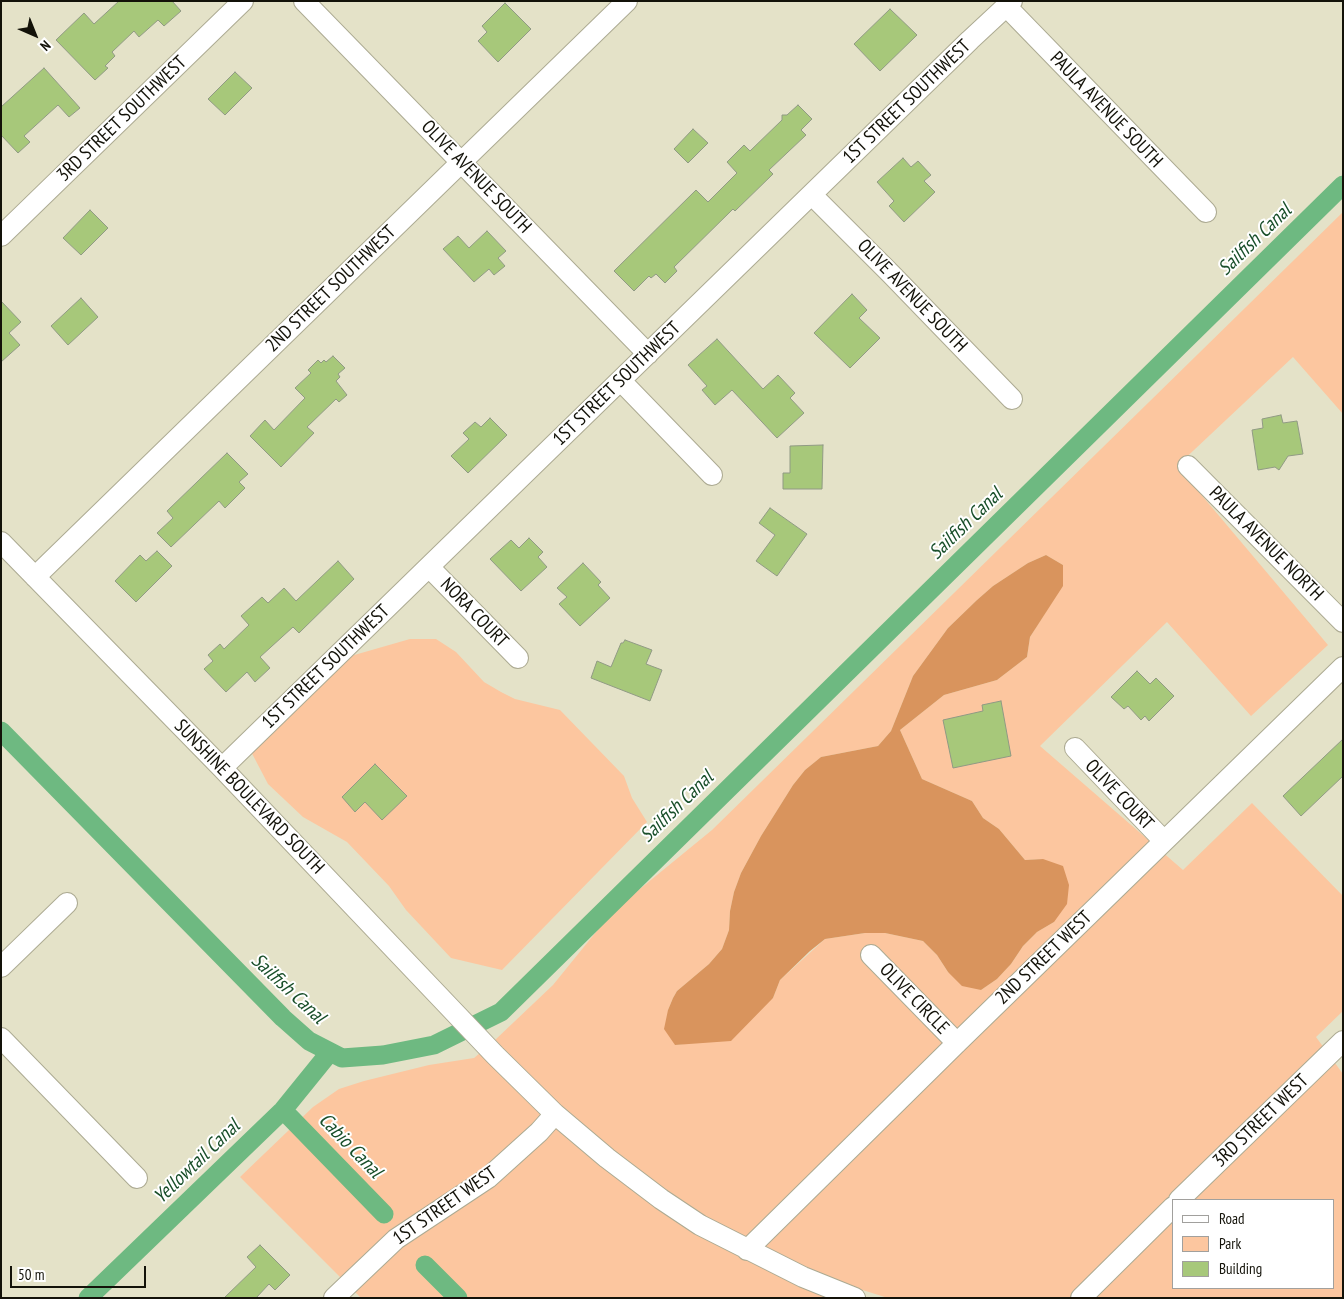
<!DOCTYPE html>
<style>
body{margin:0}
#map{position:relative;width:1344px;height:1299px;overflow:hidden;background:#e4e2c8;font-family:"PT Sans Narrow",sans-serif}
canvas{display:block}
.frame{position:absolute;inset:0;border:2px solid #131209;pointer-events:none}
.legend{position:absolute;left:1172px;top:1199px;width:162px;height:90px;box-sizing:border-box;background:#fff;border:1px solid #a1a09d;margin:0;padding:6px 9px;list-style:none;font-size:15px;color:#131209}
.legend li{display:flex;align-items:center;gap:10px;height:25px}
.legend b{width:25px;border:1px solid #a1a09d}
.north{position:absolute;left:10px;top:10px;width:50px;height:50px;-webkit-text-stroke:4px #fff;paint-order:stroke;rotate:136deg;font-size:14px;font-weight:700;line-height:20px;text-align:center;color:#131209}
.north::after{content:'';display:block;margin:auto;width:18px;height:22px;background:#131209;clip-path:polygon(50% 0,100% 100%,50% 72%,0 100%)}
.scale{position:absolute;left:10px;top:1266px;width:136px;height:22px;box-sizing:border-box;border:2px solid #131209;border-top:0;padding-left:6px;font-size:15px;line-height:18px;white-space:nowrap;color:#131209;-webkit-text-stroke:4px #fff;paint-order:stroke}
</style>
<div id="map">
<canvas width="1344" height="1299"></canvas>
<div class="frame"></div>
<ul class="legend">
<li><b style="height:6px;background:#fff"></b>Road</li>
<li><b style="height:14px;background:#fcc69f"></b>Park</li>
<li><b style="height:14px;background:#a7c87a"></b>Building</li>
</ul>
<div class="north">N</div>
<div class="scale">50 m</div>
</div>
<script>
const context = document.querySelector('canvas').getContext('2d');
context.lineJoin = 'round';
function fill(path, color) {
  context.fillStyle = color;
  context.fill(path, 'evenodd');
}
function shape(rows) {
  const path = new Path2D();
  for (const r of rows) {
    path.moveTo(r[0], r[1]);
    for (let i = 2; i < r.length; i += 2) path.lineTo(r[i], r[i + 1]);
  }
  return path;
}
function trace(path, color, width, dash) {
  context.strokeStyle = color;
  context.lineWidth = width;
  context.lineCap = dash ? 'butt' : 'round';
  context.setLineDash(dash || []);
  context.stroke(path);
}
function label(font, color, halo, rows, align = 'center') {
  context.font = font + ' "PT Sans Narrow",sans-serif';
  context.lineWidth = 4;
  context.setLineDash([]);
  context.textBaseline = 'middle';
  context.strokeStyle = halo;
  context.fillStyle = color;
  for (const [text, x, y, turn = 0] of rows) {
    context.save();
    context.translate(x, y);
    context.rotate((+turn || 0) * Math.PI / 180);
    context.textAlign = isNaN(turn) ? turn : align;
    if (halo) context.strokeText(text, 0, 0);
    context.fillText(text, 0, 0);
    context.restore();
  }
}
fill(shape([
 [1343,212,1343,414,1293,357,1177,466,1328,645,1251,716,1167,622,1040,746,1183,870,1252,803,1343,896,1343,1011,1316,1037,1343,1074,1343,1298,888,1298,853,1287,806,1268,705,1216,666,1191,613,1150,561,1107,495,1040,553,985,613,911,712,830],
 [1046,555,1063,565,1052,602,1030,637,1027,657,997,680,944,695,900,730,922,779,972,801,983,818,999,829,1025,860,1043,859,1054,922,1037,932,1023,946,1011,964,997,979,981,990,948,972,937,955,923,941,885,933,865,933,825,939,780,980,773,998,693,1043,675,1045,668,1010,673,998,677,991,709,964,722,949,729,930,730,911,734,892,741,873,761,836,793,785,805,770,821,757,878,746,891,731,913,676,948,628,977,600,993,586,1028,563],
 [1173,1200,1333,1200,1333,1288,1173,1288],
 [410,639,436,639,456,652,484,682,501,692,515,699,560,710,624,776,632,798,647,822,502,970,451,958,406,910,389,886,347,842,303,817,268,784,246,742,330,662],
 [480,1053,696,1233,799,1286,828,1298,361,1298,240,1177,313,1107,339,1089,364,1081,429,1065,474,1058]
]), '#fcc69f');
fill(shape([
 [1046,555,1063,565,1063,586,1030,637,1027,657,997,680,944,695,900,730,922,779,972,801,983,818,999,829,1025,860,1043,859,1063,866,1069,885,1067,904,1054,922,1037,932,1023,946,1011,964,997,979,981,990,962,986,948,972,937,955,923,941,885,933,865,933,825,939,810,951,780,980,773,998,731,1041,675,1045,664,1029,668,1010,673,998,677,991,709,964,722,949,729,930,730,911,734,892,741,873,761,836,793,785,805,770,821,757,878,746,891,731,913,676,948,628,977,600,993,586,1028,563]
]), '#d9945d');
trace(shape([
 [1,731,283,1018,309,1041,342,1058,383,1055,434,1045,501,1012,1343,185],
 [283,1110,384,1214],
 [425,1265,458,1298],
 [88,1298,283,1110,330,1052]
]), '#6eb981', 19);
const building = shape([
 [119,1,172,1,181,11,164,26,158,20,139,37,134,31,112,52,115,56,105,66,108,68,95,80,56,40,84,13,94,24,119,1],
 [505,3,531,29,498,62,478,41,487,32,482,26,505,3],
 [890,9,917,35,880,71,854,44,890,9],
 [44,68,80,108,69,117,58,105,24,136,30,142,18,153,1,135,1,107,44,68],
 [235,72,252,88,225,115,208,99,235,72],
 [798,105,812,119,801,130,806,135,769,170,773,174,735,211,733,209,674,267,677,271,665,283,656,274,651,278,649,276,634,291,614,271,696,190,708,202,737,173,727,162,744,145,750,151,782,120,782,115,787,115,798,105],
 [693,129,708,143,688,163,674,149,693,129],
 [903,158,911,167,918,161,931,175,924,181,935,192,904,222,889,206,894,201,877,182,903,158],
 [90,210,108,228,81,255,63,238,90,210],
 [487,231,506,251,498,258,505,266,494,275,489,269,474,282,443,249,458,236,469,248,487,231],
 [852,294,867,310,859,318,880,338,850,368,814,333,852,294],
 [81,298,98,317,68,345,51,326,81,298],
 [1,301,21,322,9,333,20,345,1,362,1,301],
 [717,339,763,389,778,375,795,393,790,398,804,413,777,438,732,390,715,405,702,390,707,386,688,365,717,339],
 [333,356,345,368,338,374,340,377,336,381,347,395,339,402,336,399,307,427,314,433,281,467,250,436,265,420,274,430,305,398,295,388,311,373,308,370,318,360,321,363,324,360,326,362,333,356],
 [1281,415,1283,423,1297,421,1303,454,1288,456,1279,470,1275,467,1258,470,1252,430,1263,428,1262,419,1281,415],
 [490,418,507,435,468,473,451,456,469,439,463,433,475,422,481,427,490,418],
 [823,445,822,489,783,489,783,473,790,473,790,446,823,445],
 [227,453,248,474,239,482,245,488,225,508,219,501,171,547,157,533,173,518,167,511,227,453],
 [770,508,807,534,777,576,756,561,775,535,759,523,770,508],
 [529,538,543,552,538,557,547,567,521,591,490,559,511,540,519,548,529,538],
 [157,551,172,566,136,602,115,581,140,555,146,561,157,551],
 [338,561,354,579,299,633,293,627,260,657,270,668,255,682,247,672,226,692,204,669,213,661,208,655,220,644,224,649,249,625,241,616,262,597,268,603,284,588,296,601,338,561],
 [583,563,601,582,598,585,610,598,580,626,559,604,567,597,557,588,583,563],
 [625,640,652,650,646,664,662,670,650,701,591,678,597,661,611,667,621,643,623,643,625,640],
 [1137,671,1150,684,1156,678,1174,696,1149,721,1145,716,1141,720,1128,706,1124,709,1111,697,1137,671],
 [1001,701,1011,756,953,768,943,720,983,711,982,705,1001,701],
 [1343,739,1343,776,1301,816,1283,796,1343,739],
 [375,764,407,796,382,820,365,802,355,812,342,797,375,764],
 [260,1245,290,1275,275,1290,269,1284,256,1298,224,1298,256,1267,247,1257,260,1245]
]);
fill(building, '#a7c87a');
trace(building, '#909a84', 1);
const minor = shape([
 [304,1,648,354],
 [1007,7,1206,212],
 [812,195,891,274,1012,399],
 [1,236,243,1],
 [621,381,712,475],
 [1188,466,1343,622],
 [1,542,222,768,495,1055,555,1114,607,1158,661,1199,700,1225,803,1277,855,1298],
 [429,567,518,658],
 [35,577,627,1],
 [1075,748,1164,841],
 [222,768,970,40,1012,1],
 [871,955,957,1043],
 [1,967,67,903],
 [1,1038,137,1178],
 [1179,1200,1343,1041],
 [747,1250,957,1043,1343,667],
 [334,1298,396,1239,488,1178,539,1132,555,1114],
 [1081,1298,1173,1207]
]);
trace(minor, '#acaa92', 22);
trace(minor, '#fff', 20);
label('19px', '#131209', '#fff', [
 ["1ST STREET SOUTHWEST",907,102,-44],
 ["PAULA AVENUE SOUTH",1106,110,46],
 ["3RD STREET SOUTHWEST",122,119,-44],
 ["OLIVE AVENUE SOUTH",476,177,46],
 ["2ND STREET SOUTHWEST",331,289,-44],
 ["OLIVE AVENUE SOUTH",912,296,46],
 ["1ST STREET SOUTHWEST",617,384,-44],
 ["PAULA AVENUE NORTH",1266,544,45],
 ["NORA COURT",474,613,46],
 ["1ST STREET SOUTHWEST",326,667,-44],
 ["OLIVE COURT",1119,795,46],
 ["SUNSHINE BOULEVARD SOUTH",249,797,46],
 ["2ND STREET WEST",1044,958,-44],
 ["OLIVE CIRCLE",914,999,46],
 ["3RD STREET WEST",1261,1121,-44],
 ["1ST STREET WEST",445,1206,-35]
]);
label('italic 20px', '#194f2a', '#fff', [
 ["Sailfish Canal",1255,240,-44],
 ["Sailfish Canal",966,524,-44],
 ["Sailfish Canal",677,807,-44],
 ["Sailfish Canal",288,989,43],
 ["Cabio Canal",350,1146,46],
 ["Yellowtail Canal",197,1162,-44]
]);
</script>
